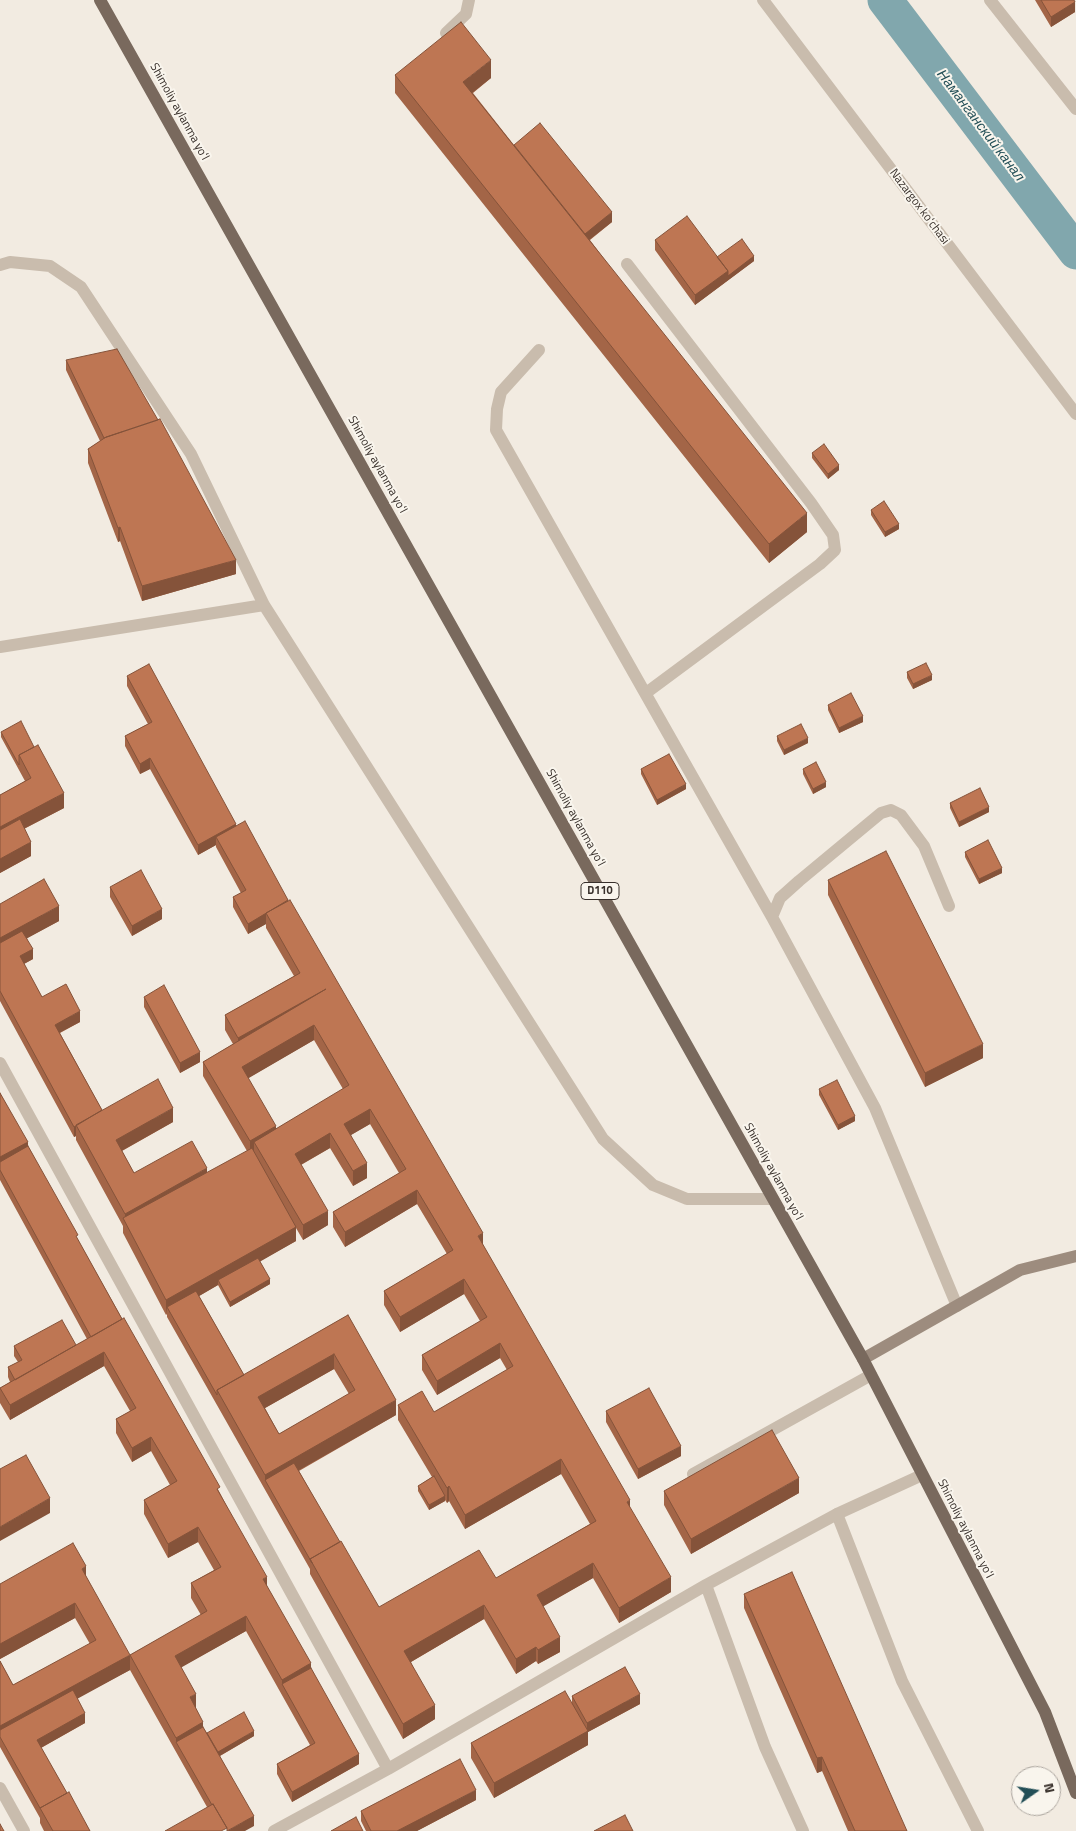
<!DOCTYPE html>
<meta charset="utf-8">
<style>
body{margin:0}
#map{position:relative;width:1076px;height:1831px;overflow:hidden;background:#f2ebe1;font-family:"Titillium Web",sans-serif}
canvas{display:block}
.north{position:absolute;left:1011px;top:1766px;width:50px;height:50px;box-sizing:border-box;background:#f9f5ed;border:1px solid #aca69f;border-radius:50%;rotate:77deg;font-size:14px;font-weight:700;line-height:20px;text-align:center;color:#38302b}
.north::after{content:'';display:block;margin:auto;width:18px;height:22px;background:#234f57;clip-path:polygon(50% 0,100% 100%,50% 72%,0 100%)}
</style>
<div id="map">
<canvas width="1076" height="1831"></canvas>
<div class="north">N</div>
</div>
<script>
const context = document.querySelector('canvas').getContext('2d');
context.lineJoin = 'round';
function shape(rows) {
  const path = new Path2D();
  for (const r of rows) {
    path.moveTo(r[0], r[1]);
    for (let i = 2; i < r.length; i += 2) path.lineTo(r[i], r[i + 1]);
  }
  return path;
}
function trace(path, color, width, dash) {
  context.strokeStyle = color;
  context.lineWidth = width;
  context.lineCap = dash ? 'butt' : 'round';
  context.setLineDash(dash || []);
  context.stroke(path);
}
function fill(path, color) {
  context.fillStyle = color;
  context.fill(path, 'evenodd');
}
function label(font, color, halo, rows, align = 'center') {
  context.font = font + ' "Titillium Web",sans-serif';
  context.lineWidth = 4;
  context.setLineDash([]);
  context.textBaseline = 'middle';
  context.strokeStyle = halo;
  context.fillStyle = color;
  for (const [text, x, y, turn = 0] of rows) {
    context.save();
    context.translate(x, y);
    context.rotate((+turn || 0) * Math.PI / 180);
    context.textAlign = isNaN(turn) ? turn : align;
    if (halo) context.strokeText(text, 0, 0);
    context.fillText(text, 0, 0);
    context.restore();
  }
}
trace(shape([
 [885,0,1076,252]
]), '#81a7ad', 35);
trace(shape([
 [446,33,466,14,469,0],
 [627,264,811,503,833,535,835,550,820,564,646,693],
 [539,350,501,392,497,409,496,430,772,917,875,1108,957,1306],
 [772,917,780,898,799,881,881,813,891,810,901,815,924,846,949,906],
 [693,1474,871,1375],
 [837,1514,902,1681,978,1831]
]), '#c9bcad', 12);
trace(shape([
 [763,0,1076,414],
 [990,0,1076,109],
 [0,265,10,262,50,266,81,287,191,454,264,605,603,1139,653,1185,687,1199,773,1199],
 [0,647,264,605],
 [0,1063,388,1769],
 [706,1585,765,1747,803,1831],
 [0,1788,24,1831],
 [274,1831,388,1769,706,1585,837,1514,922,1475]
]), '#c9bcad', 12);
trace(shape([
 [863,1359,1020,1270,1076,1256]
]), '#9d8c7e', 12);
trace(shape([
 [100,0,863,1359,1045,1712,1076,1793]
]), '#79695d', 12);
fill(shape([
 [1035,0,1074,0,1075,12,1051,27],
 [395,75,491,78,473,93,514,145,612,222,590,240,807,532,769,563,395,93],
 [655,240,717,257,754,261,695,305,655,250],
 [66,360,236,574,142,601,120,541,118,542,88,463,88,449,100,441,66,370],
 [812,453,839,470,828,479,812,458],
 [871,510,899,529,885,537,871,515],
 [907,672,932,680,913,689,907,678],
 [127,676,236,825,288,900,483,1245,630,1508,671,1592,619,1623,593,1578,543,1606,560,1652,538,1664,536,1661,516,1674,484,1619,411,1662,435,1719,403,1739,310,1574,310,1569,167,1317,167,1314,166,1315,123,1233,123,1226,76,1140,76,1136,74,1137,0,1001,0,904,59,921,27,938,33,959,24,964,42,997,80,1022,60,1033,102,1110,173,1122,122,1151,134,1173,207,1173,247,1151,203,1076,203,1062,233,1044,225,1030,225,1015,294,976,266,928,266,924,248,934,233,907,233,897,241,893,216,847,216,845,198,855,150,769,140,774,125,746,125,736,148,724,127,686],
 [314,1040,343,1089,276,1129,248,1078],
 [370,1124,399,1173,333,1212,333,1227,345,1247,417,1204,447,1254,384,1291,384,1305,400,1332,464,1294,480,1321,422,1355,422,1370,437,1395,500,1358,507,1370,434,1412,398,1405,398,1420,432,1477,418,1486,418,1491,429,1510,445,1501,445,1500,447,1503,449,1501,465,1529,561,1474,590,1524,496,1578,379,1607,339,1542,299,1471,396,1415,348,1315,244,1375,199,1296,218,1285,230,1307,270,1284,260,1261,296,1241,296,1228,303,1240,328,1225,301,1165,330,1148,353,1186,367,1178,351,1135],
 [334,1369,349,1394,279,1434,265,1408],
 [828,705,863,722,839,733,828,710],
 [1,732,64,808,24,829,31,856,0,873,0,795,25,781,1,737],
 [777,736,808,743,784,755,777,741],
 [641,769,686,789,657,805,641,774],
 [803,769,826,787,813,794,803,774],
 [950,803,989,812,959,827,950,808],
 [965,852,1002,873,979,884,965,857],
 [828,880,983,1058,925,1087,828,895],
 [110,887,162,919,132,936,110,897],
 [144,997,200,1062,180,1073,144,1007],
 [819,1089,855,1121,838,1130,819,1095],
 [0,1093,78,1240,220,1493,267,1586,311,1668,359,1764,292,1802,277,1774,277,1764,310,1745,246,1631,181,1667,196,1709,203,1727,207,1733,254,1736,220,1756,254,1826,207,1807,130,1670,130,1655,201,1615,191,1598,191,1583,214,1570,198,1542,168,1558,144,1514,144,1500,170,1485,151,1451,132,1462,116,1433,116,1419,130,1411,104,1366,10,1420,0,1403,0,1388,10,1382,8,1377,8,1367,18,1362,14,1356,14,1346,76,1345,87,1339,0,1180],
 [606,1411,681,1456,638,1479,606,1422],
 [664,1491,799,1493,691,1554,664,1505],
 [86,1576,130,1670,77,1698,85,1723,41,1748,67,1793,90,1831,44,1831,40,1823,40,1818,0,1747,0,1661,13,1685,90,1644,75,1618,0,1659,0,1584],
 [744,1594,907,1831,848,1831,822,1771,817,1773,744,1608],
 [572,1696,640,1704,588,1732,588,1745,494,1798,471,1758,471,1743,572,1703],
 [476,1800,417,1831,366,1831,361,1821,361,1811]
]), '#a36547');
fill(shape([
 [1075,2,1075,12,1051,27,1051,17],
 [491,60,491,78,463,100,463,82],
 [612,212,612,222,580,247,580,237],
 [754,256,754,261,695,305,695,295,728,271],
 [839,465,839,470,828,479,828,474],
 [807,513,807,532,769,563,769,544],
 [899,524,899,529,885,537,885,532],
 [120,527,120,541,118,542,118,528],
 [236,560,236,574,142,601,142,586],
 [932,675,932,680,913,689,913,684],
 [863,716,863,722,839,733,839,728],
 [808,738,808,743,784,755,784,750],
 [150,758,150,769,140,774,140,764],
 [826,782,826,787,813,794,813,789],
 [686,784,686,789,657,805,657,800],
 [64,793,64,808,0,841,0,827],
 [989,807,989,812,959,827,959,822],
 [236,824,236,834,216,837,216,845,198,855,198,845],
 [31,842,31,856,0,873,0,859],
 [1002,868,1002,873,979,884,979,879],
 [59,906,59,921,0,953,0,938],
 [162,909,162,919,132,936,132,926],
 [266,913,266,924,248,934,248,924],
 [33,949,33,959,20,966,20,956],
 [326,989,238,1053,238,1038],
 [80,1011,80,1022,55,1035,55,1025],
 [314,1025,314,1040,242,1082,242,1067],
 [983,1044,983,1058,925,1087,925,1073],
 [200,1052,200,1062,180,1073,180,1063],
 [173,1108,173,1122,116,1154,116,1140],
 [370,1109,370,1124,344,1139,344,1124],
 [855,1116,855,1121,838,1130,838,1125],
 [76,1126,76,1136,74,1137,74,1127],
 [276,1126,276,1140,254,1142,254,1153,250,1156,250,1141],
 [330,1133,330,1148,295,1168,295,1154],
 [28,1142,28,1156,0,1170,0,1157],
 [367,1163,367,1178,353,1186,353,1171],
 [207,1168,207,1182,125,1221,125,1214],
 [417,1190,417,1204,345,1247,345,1232],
 [328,1211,328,1225,303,1240,303,1225],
 [296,1227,296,1241,221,1284,218,1280,218,1285,170,1313,167,1307,166,1315,166,1300],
 [483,1233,483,1247,478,1236],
 [270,1279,270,1284,230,1307,230,1302],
 [464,1279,464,1294,400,1332,400,1317],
 [500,1343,500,1358,437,1395,437,1381],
 [104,1352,104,1366,10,1420,10,1405],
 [334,1354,334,1369,258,1412,258,1397],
 [396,1400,396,1415,269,1487,265,1480,265,1475],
 [151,1437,151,1451,132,1462,132,1448],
 [681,1446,681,1456,638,1479,638,1469],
 [561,1459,561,1474,465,1529,465,1515],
 [799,1478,799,1493,691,1554,691,1539],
 [449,1486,449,1501,447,1503,447,1488],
 [445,1496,445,1501,429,1510,429,1505],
 [50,1498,50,1513,0,1541,0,1527],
 [630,1500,630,1515,627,1502],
 [198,1527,198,1542,168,1558,168,1544],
 [593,1563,593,1578,537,1610,537,1595],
 [86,1566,86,1581,82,1569],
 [267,1577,267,1592,263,1579],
 [671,1577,671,1592,619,1623,619,1608],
 [75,1603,75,1618,0,1659,0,1644],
 [484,1605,484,1619,404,1666,404,1651],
 [246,1616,246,1631,175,1671,175,1656],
 [560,1637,560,1652,538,1664,538,1650],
 [536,1647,536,1661,516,1674,516,1659],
 [130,1655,130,1670,2,1740,0,1737,0,1726],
 [311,1663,311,1678,282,1684,282,1680],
 [196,1694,196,1708,190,1712,190,1697],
 [640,1694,640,1704,588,1732,588,1745,494,1798,494,1783,587,1731,587,1723],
 [435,1705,435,1719,403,1739,403,1724],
 [85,1713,85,1723,37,1750,37,1740],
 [203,1722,203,1737,176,1742,176,1752,176,1738],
 [254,1731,254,1736,216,1758,216,1753],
 [359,1754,359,1764,292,1802,292,1792],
 [822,1757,822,1771,817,1773,817,1758],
 [476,1790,476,1800,417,1831,397,1831],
 [254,1816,254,1826,245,1831,227,1831]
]), '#85533a');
const building = shape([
 [1041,0,1074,0,1075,2,1051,17,1041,0],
 [461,22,491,60,463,82,807,513,769,544,395,75,461,22],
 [540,123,612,212,585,234,514,145,540,123],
 [687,216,728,271,695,295,655,240,687,216],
 [742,239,754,256,728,276,728,271,717,257,742,239],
 [117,349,158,420,104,438,66,360,117,349],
 [160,419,236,560,142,586,120,527,118,528,88,449,106,437,160,419],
 [824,444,839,465,828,474,812,453,824,444],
 [884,501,899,524,885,532,871,510,884,501],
 [926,663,932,675,913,684,907,672,926,663],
 [149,664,236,824,198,845,150,758,140,764,125,736,152,722,127,676,149,664],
 [851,693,863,716,839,728,828,705,851,693],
 [21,721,34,747,19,755,19,765,1,732,21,721],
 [801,724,808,738,784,750,777,736,801,724],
 [38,745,64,793,0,827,0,795,31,778,19,755,38,745],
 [669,754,686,784,657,800,641,769,669,754],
 [816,762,826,782,813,789,803,769,816,762],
 [980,788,989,807,959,822,950,803,980,788],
 [20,819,31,842,0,859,0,830,20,819],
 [245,821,288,900,248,924,233,897,246,890,216,837,245,821],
 [988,840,1002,868,979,879,965,852,988,840],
 [886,851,983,1044,925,1073,828,880,886,851],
 [141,870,162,909,132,926,110,887,141,870],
 [44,879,59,906,0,938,0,904,44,879],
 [290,900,483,1233,478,1236,630,1500,627,1502,671,1577,619,1608,593,1563,537,1595,560,1637,538,1650,536,1647,516,1659,484,1605,404,1651,435,1705,403,1724,310,1559,341,1541,379,1607,479,1550,496,1578,596,1521,561,1459,465,1515,449,1486,447,1488,398,1405,422,1391,434,1412,513,1366,500,1343,437,1381,422,1355,487,1317,464,1279,400,1317,384,1291,453,1250,417,1190,345,1232,333,1212,406,1169,370,1109,344,1124,367,1163,353,1171,330,1133,295,1154,328,1211,303,1225,254,1142,349,1085,314,1025,242,1067,276,1126,250,1141,203,1062,326,989,238,1038,225,1015,300,973,266,913,290,900],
 [22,931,33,949,20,956,42,997,66,984,80,1011,55,1025,102,1110,74,1127,0,991,0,943,22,931],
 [164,985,200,1052,180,1063,144,997,164,985],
 [158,1079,173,1108,116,1140,134,1173,192,1141,207,1168,125,1214,76,1125,158,1079],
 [837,1080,855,1116,838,1125,819,1089,837,1080],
 [0,1093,28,1142,0,1157,0,1093],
 [28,1146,78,1235,76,1236,122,1319,91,1337,0,1170,0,1162,28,1146],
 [252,1148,296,1227,166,1300,123,1218,252,1148],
 [258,1258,270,1279,230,1302,218,1280,258,1258],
 [196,1291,244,1375,217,1390,217,1395,167,1307,196,1291],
 [348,1315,396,1400,265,1475,217,1390,348,1315],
 [334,1354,355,1390,279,1434,258,1397,334,1354],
 [124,1318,220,1487,217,1489,267,1577,263,1579,311,1663,282,1680,246,1616,175,1656,196,1694,190,1697,203,1722,176,1738,130,1655,207,1611,191,1583,221,1567,198,1527,168,1544,144,1500,177,1481,151,1437,132,1448,116,1419,136,1408,104,1352,10,1405,0,1388,124,1318],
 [62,1320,76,1345,15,1380,8,1367,22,1360,14,1346,62,1320],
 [649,1388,681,1446,638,1469,606,1411,649,1388],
 [772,1430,799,1478,691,1539,664,1491,772,1430],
 [26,1455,50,1498,0,1527,0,1469,26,1455],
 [294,1463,340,1542,310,1559,312,1563,265,1480,294,1463],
 [434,1476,445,1496,429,1505,418,1486,434,1476],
 [73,1543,86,1566,82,1569,130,1655,0,1726,0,1661,13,1685,96,1640,75,1603,0,1644,0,1584,73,1543],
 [792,1572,907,1831,855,1831,822,1757,817,1758,744,1594,792,1572],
 [625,1667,640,1694,587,1723,572,1696,625,1667],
 [311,1668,359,1754,292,1792,277,1764,315,1743,282,1684,311,1668],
 [73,1690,85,1713,37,1740,67,1793,40,1808,0,1737,0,1730,73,1690],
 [565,1691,588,1731,494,1783,471,1743,565,1691],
 [244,1712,254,1731,218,1752,207,1733,244,1712],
 [203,1727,254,1816,227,1831,227,1828,213,1804,212,1805,176,1742,203,1727],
 [460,1759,476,1790,397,1831,371,1831,361,1811,460,1759],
 [69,1792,90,1831,53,1831,40,1808,69,1792],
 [213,1804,227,1828,221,1831,165,1831,213,1804],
 [625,1815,633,1831,594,1831,625,1815],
 [356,1817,363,1831,331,1831,356,1817],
 [0,1824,4,1831,0,1831,0,1824]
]);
fill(building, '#be7653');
trace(building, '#85533a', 1);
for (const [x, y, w] of [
 [600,891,38]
]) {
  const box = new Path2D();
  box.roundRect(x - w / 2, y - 8.5, w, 17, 4);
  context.fillStyle = '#f9f5ed';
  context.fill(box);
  trace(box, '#38302b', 1);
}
label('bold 11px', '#38302b', null, [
 ["D110",600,891]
]);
label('12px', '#38302b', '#f9f5ed', [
 ["Shimoliy aylanma yoʻl",179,112,61],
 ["Nazargox koʻchasi",919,207,53],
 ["Shimoliy aylanma yoʻl",377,465,61],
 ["Shimoliy aylanma yoʻl",575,818,61],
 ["Shimoliy aylanma yoʻl",773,1172,61],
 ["Shimoliy aylanma yoʻl",965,1529,63]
]);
label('italic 14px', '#234f57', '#f9f5ed', [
 ["Наманганский канал",980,126,53]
]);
</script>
